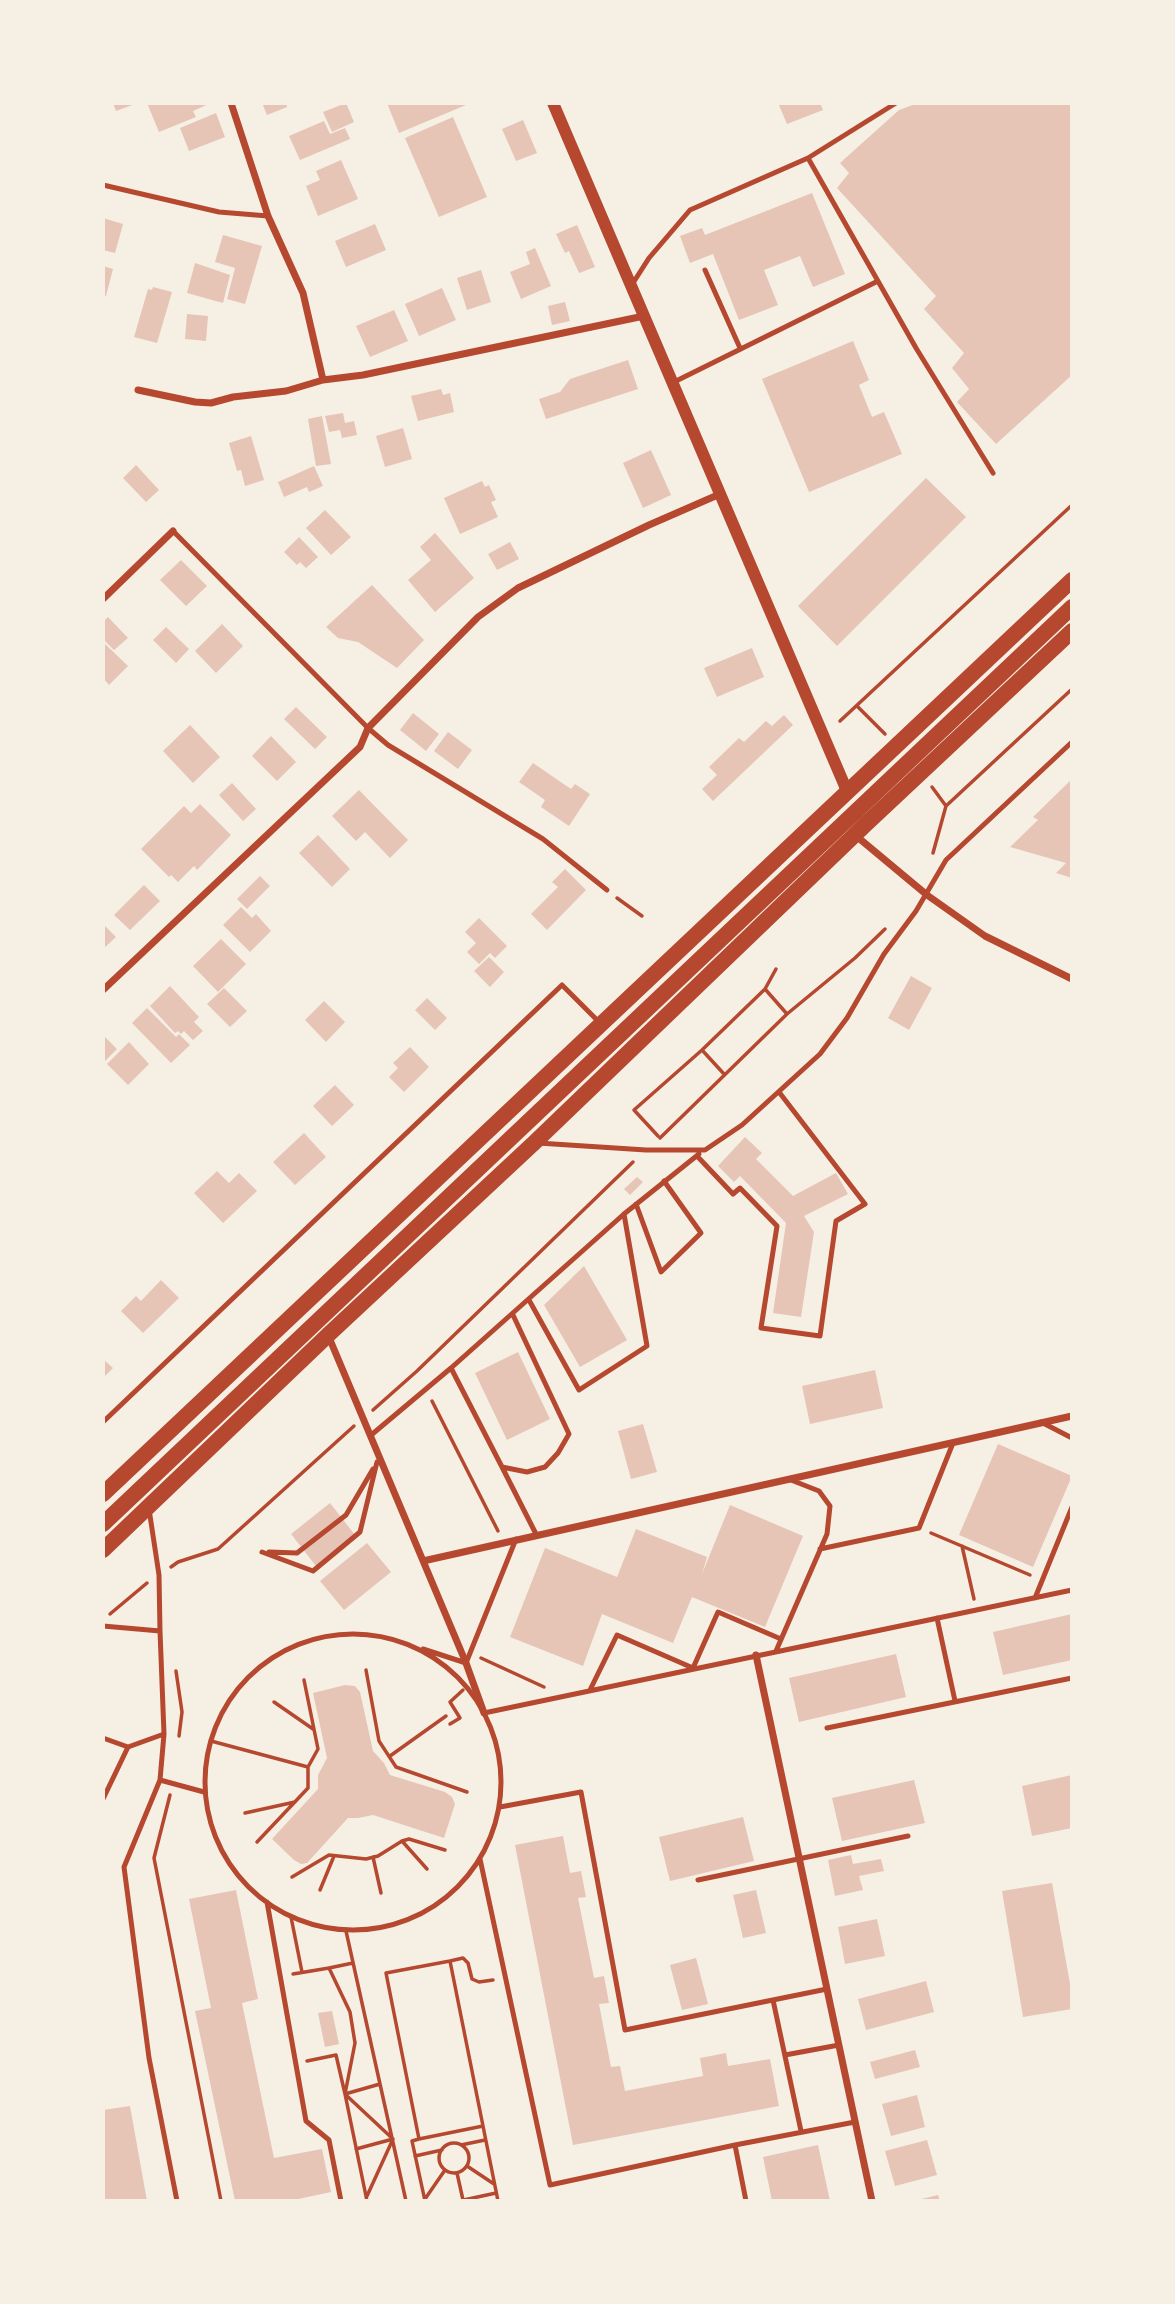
<!DOCTYPE html>
<style>
body{margin:0}
#map{position:relative;width:1175px;height:2304px;overflow:hidden;background:#f6efe4;font-family:Commissioner,sans-serif}
canvas{display:block}
.frame{position:absolute;inset:0;border:105px solid #f6efe4;pointer-events:none}
</style>
<div id="map">
<canvas width="1175" height="2304"></canvas>
<div class="frame"></div>
</div>
<script>
const context = document.querySelector('canvas').getContext('2d');
context.lineJoin = 'round';
function fill(path, color) {
  context.fillStyle = color;
  context.fill(path, 'evenodd');
}
function shape(rows) {
  const path = new Path2D();
  for (const r of rows) {
    if (r.length === 3) {
      path.moveTo(r[0] + r[2], r[1]);
      path.arc(r[0], r[1], r[2], 0, 2 * Math.PI);
      continue;
    }
    path.moveTo(r[0], r[1]);
    for (let i = 2; i < r.length; i += 2) path.lineTo(r[i], r[i + 1]);
  }
  return path;
}
function trace(path, color, width, dash) {
  context.strokeStyle = color;
  context.lineWidth = width;
  context.lineCap = dash ? 'butt' : 'round';
  context.setLineDash(dash || []);
  context.stroke(path);
}
fill(shape([
 [113,103,138,103,116,111],
 [147,103,211,103,193,111,196,117,159,132],
 [262,103,286,103,287,107,267,115],
 [346,103,354,122,332,132,323,112],
 [387,103,465,103,466,105,399,133],
 [778,103,820,103,823,110,787,124],
 [918,103,1072,103,1072,375,996,444,957,402,969,389,952,368,964,353,924,309,936,296,837,188,849,173,840,163,899,110],
 [216,113,225,137,189,151,180,128],
 [453,117,487,197,439,217,405,138],
 [523,120,537,153,516,161,502,129],
 [324,121,330,134,345,128,350,139,300,160,289,136],
 [341,160,358,199,318,216,306,186,320,180,316,171],
 [812,193,845,274,813,287,800,256,764,270,778,305,739,320,713,254,690,263,680,236,702,228,705,235],
 [103,218,123,224,115,253,103,250],
 [375,224,386,250,346,267,335,241],
 [577,225,595,267,579,273,569,251,565,253,556,234],
 [223,235,262,246,245,304,227,299,235,268,215,262],
 [535,248,551,286,521,299,510,272,530,264,526,252],
 [195,263,230,275,223,303,187,293],
 [103,266,113,269,106,296,103,295],
 [481,270,491,302,467,310,457,278],
 [153,287,172,292,157,343,134,337,148,289,152,290],
 [442,288,456,320,419,336,405,304],
 [565,302,570,321,552,325,548,306],
 [394,310,408,341,370,357,356,326],
 [187,314,208,316,206,341,185,339],
 [853,341,869,380,859,385,872,417,884,412,902,454,809,492,762,379],
 [628,360,638,389,546,419,539,399,560,392,570,379],
 [441,389,443,395,450,393,454,412,418,421,411,396],
 [343,413,345,423,354,421,357,435,342,438,340,430,329,432,325,416],
 [322,416,331,464,316,466,308,419],
 [403,428,412,459,385,467,376,436],
 [251,436,264,480,245,486,241,470,237,471,229,443],
 [651,450,671,495,643,508,623,463],
 [136,465,159,490,146,502,123,478],
 [314,466,323,486,309,492,307,487,284,497,278,482],
 [926,478,966,517,837,646,798,606],
 [482,481,485,487,489,485,496,500,491,502,498,517,460,534,444,498],
 [325,510,351,537,331,555,306,528],
 [435,533,474,578,435,612,408,580,431,560,420,547],
 [299,537,318,557,306,568,300,562,297,565,284,552],
 [510,542,519,559,497,570,488,554],
 [181,560,207,586,186,606,160,580],
 [372,585,424,640,397,668,358,642,338,638,326,627],
 [108,617,128,638,114,650,103,639,103,622],
 [222,624,243,646,216,673,195,651],
 [166,627,189,649,176,663,153,640],
 [104,643,128,666,109,685,103,678],
 [752,648,764,677,717,697,704,668],
 [296,707,327,737,315,749,284,719],
 [413,713,439,734,426,751,400,730],
 [784,715,793,725,713,801,702,789,717,775,709,767,739,738,744,742,766,721,772,726],
 [190,725,220,757,193,783,163,751],
 [448,732,472,750,458,769,434,751],
 [271,736,296,762,277,781,252,756],
 [533,763,571,789,575,784,590,794,569,826,541,807,545,800,519,782],
 [1072,779,1072,878,1056,873,1066,863,1010,847,1038,820,1033,817],
 [232,783,256,809,243,821,219,795],
 [359,790,408,840,390,858,365,832,356,841,332,816],
 [200,804,231,835,197,870,194,866,178,882,171,875,169,877,141,849,184,806,191,813],
 [318,835,350,869,332,887,299,853],
 [565,869,586,890,547,930,531,914,558,887,552,882],
 [260,876,270,886,247,909,237,899],
 [144,885,160,901,130,930,114,915],
 [241,907,252,918,256,914,271,931,250,952,223,925],
 [479,918,507,946,495,958,490,953,479,964,467,952,476,943,465,932],
 [103,924,116,937,103,949],
 [221,939,246,964,218,992,193,966],
 [489,957,504,972,490,987,474,971],
 [911,976,932,988,909,1030,888,1018],
 [170,986,199,1017,194,1022,203,1031,193,1040,184,1031,181,1034,178,1031,175,1033,150,1006],
 [224,988,247,1011,230,1027,207,1004],
 [427,998,447,1018,435,1030,415,1010],
 [324,1001,345,1022,326,1042,305,1020],
 [147,1008,176,1037,179,1034,190,1045,171,1063,132,1023],
 [103,1035,117,1049,103,1063],
 [129,1042,149,1064,128,1085,107,1064],
 [410,1047,429,1067,404,1092,389,1077,398,1068,393,1063],
 [335,1085,354,1105,332,1126,313,1106],
 [304,1133,326,1157,295,1185,273,1162],
 [745,1137,762,1153,756,1159,793,1196,836,1173,848,1194,804,1216,814,1232,801,1317,773,1313,786,1223,740,1176,734,1182,718,1166],
 [217,1171,229,1183,239,1173,257,1191,223,1223,194,1193],
 [637,1177,643,1182,630,1195,624,1189],
 [584,1266,627,1340,580,1367,544,1305],
 [161,1280,179,1298,143,1333,121,1311,136,1296,141,1301],
 [518,1352,550,1419,507,1440,475,1373],
 [103,1359,113,1368,103,1378],
 [875,1370,883,1408,810,1424,802,1386],
 [643,1424,657,1472,631,1479,618,1431],
 [998,1444,1072,1476,1033,1567,959,1535],
 [330,1503,355,1535,316,1566,291,1534],
 [730,1505,803,1536,765,1627,692,1597,673,1643,602,1614,583,1666,510,1637,545,1548,617,1577,636,1529,707,1557,702,1574],
 [367,1543,391,1572,344,1610,320,1581],
 [1072,1614,1072,1660,1003,1675,993,1632],
 [896,1654,906,1697,799,1722,789,1678],
 [345,1685,355,1686,360,1692,373,1751,384,1763,390,1775,445,1792,452,1797,455,1804,444,1838,373,1815,358,1818,348,1818,307,1863,301,1864,294,1860,272,1839,318,1789,318,1775,327,1758,313,1693],
 [1072,1775,1072,1828,1032,1836,1022,1786],
 [914,1780,925,1823,842,1841,832,1798],
 [743,1817,754,1861,670,1881,659,1837],
 [563,1836,570,1873,581,1871,586,1897,578,1898,594,1978,604,1976,609,2003,599,2004,611,2067,620,2066,625,2091,703,2076,700,2058,726,2053,728,2066,770,2059,779,2106,573,2145,515,1845],
 [851,1855,853,1864,881,1859,884,1871,859,1876,863,1890,835,1896,828,1860],
 [1052,1883,1072,1995,1072,2009,1023,2017,1002,1891],
 [236,1890,258,1999,242,2003,274,2158,322,2149,331,2192,289,2201,235,2201,195,2011,211,2008,189,1899],
 [756,1890,766,1933,743,1938,733,1895],
 [877,1919,885,1956,845,1964,838,1927],
 [696,1958,708,2004,682,2010,670,1965],
 [926,1981,934,2012,866,2030,858,1999],
 [332,2011,339,2044,325,2047,318,2013],
 [915,2050,920,2067,875,2079,870,2062],
 [917,2095,925,2127,891,2136,882,2104],
 [130,2106,147,2201,103,2201,103,2110],
 [927,2140,937,2175,895,2186,885,2151],
 [818,2145,830,2201,772,2201,763,2157],
 [938,2195,940,2201,917,2201,917,2200]
]), '#e6c5b7');
trace(shape([
 [857,706,885,734],
 [840,721,1072,505],
 [932,787,946,806],
 [933,853,946,806,1072,689],
 [617,898,642,916],
 [765,989,776,969],
 [702,1050,724,1074],
 [658,1136,634,1110,702,1050,765,989,787,1014],
 [660,1138,787,1014,855,958,885,929],
 [432,1401,498,1531],
 [373,1410,417,1371,633,1162],
 [931,1533,1030,1575],
 [962,1546,974,1599],
 [171,1567,178,1562,218,1549,354,1426],
 [110,1614,147,1583],
 [481,1658,544,1687],
 [366,1670,379,1741,396,1767,467,1792],
 [176,1671,182,1712,179,1736],
 [274,1702,313,1729],
 [450,1724,460,1718,450,1702,463,1690],
 [211,1741,308,1767],
 [390,1756,446,1716],
 [170,1795,154,1858,221,2201],
 [245,1813,295,1802],
 [402,1841,427,1869],
 [257,1842,308,1788,308,1767,318,1749,304,1680],
 [373,1857,381,1893],
 [292,1877,329,1855,366,1859,378,1856,402,1841,409,1839,445,1850],
 [320,1890,334,1856],
 [291,1917,302,1972],
 [346,1931,406,2201],
 [450,1961,386,1973,419,2139,483,2126],
 [353,1963,329,1968,350,2012,355,2043,345,2094,367,2201],
 [293,1974,329,1968],
 [493,1980,479,1982,472,1979,468,1963,463,1958,450,1961,498,2201],
 [307,2061,336,2055,345,2094,380,2084],
 [347,2096,393,2139,356,2149],
 [419,2139,412,2141,425,2201],
 [454,2158,15],
 [461,2145,485,2140],
 [415,2156,442,2150],
 [467,2166,494,2184],
 [457,2173,463,2200],
 [367,2196,393,2139],
 [425,2199,445,2170],
 [459,2201,496,2193]
]), '#b5482f', 3.5);
trace(shape([
 [808,158,916,348,993,473],
 [103,185,219,212,268,216],
 [705,270,740,348],
 [633,283,649,258,690,210,808,158,896,103],
 [672,383,878,281],
 [173,531,368,728,388,745,543,839,607,890],
 [538,1143,646,1150,705,1150,742,1125,820,1054,847,1018,884,954,916,911,946,860,1072,742],
 [697,1156,733,1194,740,1188,777,1226,761,1328,820,1336,836,1221,865,1204,779,1092],
 [636,1204,661,1272,701,1233,664,1181],
 [529,1300,579,1390,647,1346,624,1214],
 [451,1368,624,1214,699,1154],
 [103,1422,562,985,599,1022],
 [1041,1422,1072,1438],
 [370,1436,451,1368,502,1467,527,1472,545,1467,558,1453,569,1434,513,1315],
 [502,1467,536,1534],
 [820,1549,919,1528,953,1443],
 [262,1552,313,1571,360,1532,377,1462],
 [269,1552,297,1553,346,1515,373,1469],
 [1035,1598,1072,1507],
 [937,1618,955,1701],
 [103,1626,160,1631,159,1575,149,1509],
 [353,1782,148],
 [423,1649,466,1663,516,1539],
 [776,1651,827,1534,830,1506,819,1491,791,1480],
 [590,1690,617,1635,693,1668,718,1612,781,1639],
 [484,1713,1072,1590],
 [827,1728,1072,1678],
 [164,1734,160,1780,124,1867,149,2058,177,2201],
 [103,1738,128,1747,164,1734,160,1631],
 [160,1780,204,1792],
 [103,1799,128,1747],
 [500,1807,581,1792,625,2030,827,1989],
 [480,1859,550,2185,735,2145],
 [698,1880,908,1836],
 [267,1902,306,2121,329,2140,341,2201],
 [773,2000,801,2131],
 [785,2055,839,2045],
 [746,2201,735,2145,855,2122]
]), '#b5482f', 5);
trace(shape([
 [231,103,268,216,303,293,323,380],
 [138,390,195,402,211,403,233,397,286,391,323,380,363,375,644,316],
 [103,599,173,531],
 [855,835,927,895,985,936,1072,979],
 [103,990,360,747,368,728,478,617,518,588,649,525,720,494],
 [328,1335,466,1663,484,1713],
 [423,1561,1072,1416],
 [756,1655,872,2201]
]), '#b5482f', 7);
trace(shape([
 [553,103,847,791]
]), '#b5482f', 12);
trace(shape([
 [103,1494,1072,580],
 [103,1524,1072,607],
 [103,1550,328,1335,535,1142,866,824,1072,631]
]), '#b5482f', 16);
</script>
